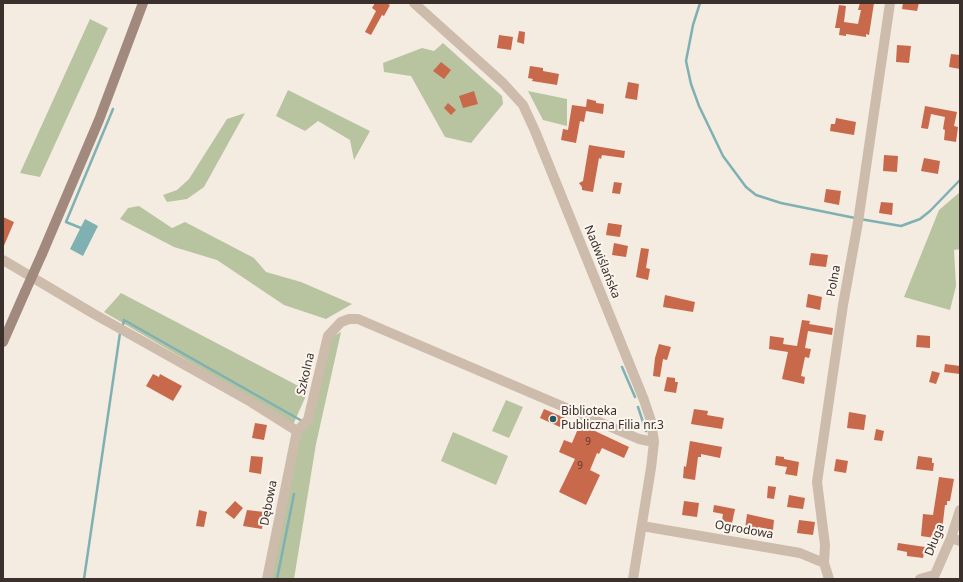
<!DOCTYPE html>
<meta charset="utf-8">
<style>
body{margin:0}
#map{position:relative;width:963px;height:582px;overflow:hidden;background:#f4ebe1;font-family:"Noto Sans",sans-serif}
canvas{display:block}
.frame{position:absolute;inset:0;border:4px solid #3b302b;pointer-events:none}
</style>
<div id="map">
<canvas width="963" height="582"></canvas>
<div class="frame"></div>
</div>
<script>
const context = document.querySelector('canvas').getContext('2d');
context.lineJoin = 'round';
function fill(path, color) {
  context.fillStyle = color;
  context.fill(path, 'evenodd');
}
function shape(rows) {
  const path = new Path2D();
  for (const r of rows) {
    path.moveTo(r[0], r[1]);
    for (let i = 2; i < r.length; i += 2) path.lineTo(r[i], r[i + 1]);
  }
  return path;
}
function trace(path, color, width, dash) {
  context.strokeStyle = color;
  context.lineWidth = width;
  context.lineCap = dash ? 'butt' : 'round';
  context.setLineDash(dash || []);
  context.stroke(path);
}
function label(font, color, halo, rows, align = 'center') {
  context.font = font + ' "Noto Sans",sans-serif';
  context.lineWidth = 4;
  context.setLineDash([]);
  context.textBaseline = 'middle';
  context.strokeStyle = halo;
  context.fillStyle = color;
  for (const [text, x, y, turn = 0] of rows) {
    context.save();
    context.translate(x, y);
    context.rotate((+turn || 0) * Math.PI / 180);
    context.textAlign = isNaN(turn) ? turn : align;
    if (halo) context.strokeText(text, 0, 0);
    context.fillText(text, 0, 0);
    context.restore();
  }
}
fill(shape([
 [90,19,108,28,40,177,20,173],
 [443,43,502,96,503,104,471,143,445,137,411,76,384,72,383,63,422,48,434,51],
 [288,90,370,131,354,160,350,140,318,121,305,131,276,116],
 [528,91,567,99,567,126,543,120],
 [245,113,204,187,187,199,167,202,163,195,177,190,189,179,227,119],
 [960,192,960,249,954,250,956,286,950,310,904,297,939,210],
 [139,206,172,228,185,222,254,258,266,272,301,282,352,304,326,319,284,305,217,260,174,247,120,219,128,208],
 [121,293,308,391,293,425,253,399,104,312],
 [341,332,316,444,294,579,271,579,299,434,332,337],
 [506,400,523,407,509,438,492,431],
 [453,432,508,456,496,485,441,461]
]), '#b8c4a0');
fill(shape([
 [85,219,98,226,83,256,70,249]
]), '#7fb0b2');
trace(shape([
 [700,3,693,25,686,61,691,84,699,106,723,156,746,187,756,195,781,203,855,218],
 [860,219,901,226,920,219,930,211,960,180],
 [81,228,66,222,113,109],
 [123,325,124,320,302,421],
 [622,367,635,397],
 [638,407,646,431],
 [84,579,120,333],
 [277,579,294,494]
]), '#7fb0b2', 2.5);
fill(shape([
 [375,3,386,3,390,5,384,16,382,15,371,35,365,32,376,11,372,8],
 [860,3,874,3,869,35,866,34,866,37,846,34,846,36,839,35,840,28,835,28,839,5,846,6,844,22,858,24,861,10,858,10],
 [903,3,919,3,917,11,902,9],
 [519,31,525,32,524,44,517,42],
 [499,35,513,37,511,50,497,48],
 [897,45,911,46,909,63,896,62],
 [951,54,960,55,960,69,949,67],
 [441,62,451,70,444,79,433,71],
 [530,66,543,68,543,71,559,74,557,85,532,81,533,79,528,78],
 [628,82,639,84,637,100,625,98],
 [474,91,478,104,463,108,459,96],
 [587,99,596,101,596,103,604,104,603,114,586,111,584,122,580,121,576,143,561,140,563,129,568,130,572,105,586,107],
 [448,103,456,110,451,115,444,108],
 [925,106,957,112,954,126,958,127,956,142,944,140,945,130,943,129,945,117,931,114,928,129,921,128],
 [836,118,856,122,854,135,830,131,831,124,835,124],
 [589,145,625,151,624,158,602,155,601,159,599,158,593,192,582,190,582,187,579,183,583,181],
 [884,155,898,156,897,172,883,171],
 [924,158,940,161,938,174,921,171],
 [614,182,622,183,620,194,612,193],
 [826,189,841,191,839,205,824,202],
 [881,202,893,203,892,215,879,213],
 [3,217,14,222,3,248],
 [608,223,622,225,620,237,606,235],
 [614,243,628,246,626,257,612,255],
 [641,248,649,249,646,268,650,269,648,280,636,277],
 [811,253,828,255,826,267,809,265],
 [808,294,822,297,820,310,806,307],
 [665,295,695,302,693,312,663,307],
 [802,320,810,321,809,324,833,328,832,335,808,331,805,348,811,349,809,358,805,357,801,376,805,377,804,384,782,379,788,352,769,349,770,336,784,338,783,344,797,346],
 [917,335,930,336,930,348,916,347],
 [659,344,671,347,667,360,663,359,660,377,653,376,655,358],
 [945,364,960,366,960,374,944,372],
 [932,371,940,373,936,384,929,382],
 [153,374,159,377,160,374,182,386,173,401,146,386],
 [667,377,675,378,675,382,678,382,676,393,664,391],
 [544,409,565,418,560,427,540,418],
 [694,409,708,411,707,415,724,418,722,429,691,424],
 [849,412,866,415,864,430,847,428],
 [255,423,267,425,264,440,252,438],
 [580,424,629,447,624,458,602,448,599,454,597,453,590,470,600,475,586,505,559,492,575,459,559,452,564,440,572,443],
 [876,429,884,431,882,441,874,440],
 [690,441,722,447,720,458,701,454,701,457,698,457,695,480,683,478,684,466,686,467],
 [251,456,263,457,261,474,249,472],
 [776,456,784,457,784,459,799,462,797,476,785,474,787,467,775,465],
 [918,456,932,458,932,463,934,463,933,471,916,469],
 [836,459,848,461,846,473,834,471],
 [939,477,954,479,950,501,947,501,947,505,945,505,941,539,921,536,923,514,933,515],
 [768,486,776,487,774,499,767,498],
 [789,495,805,498,803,509,787,507],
 [235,501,243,508,234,519,225,512],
 [684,501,699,503,697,517,682,515],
 [714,505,735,509,732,523,722,521,723,514,713,512],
 [199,510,207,512,204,527,196,526],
 [247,510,264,512,262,529,243,526],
 [747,514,774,520,773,530,758,527,758,531,745,529],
 [799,520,815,522,813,535,797,533],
 [898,543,925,547,923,558,907,556,907,552,897,550]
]), '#c8694b');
trace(shape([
 [414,3,503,83,523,105,535,131,644,400,651,421,654,442,651,468,633,579],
 [3,260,94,314,251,402,297,431],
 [297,431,308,420,328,336,341,322,349,319,358,319,639,439,654,442],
 [642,526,800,553,824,563],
 [951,538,960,541],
 [267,579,297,431],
 [829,579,824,563,825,545,817,482,843,305,858,222,890,3],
 [920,579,934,575],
 [933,579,951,538,960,510]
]), '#cdbbac', 10);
trace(shape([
 [42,254,99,120,143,3],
 [3,342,25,292]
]), '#a18a7d', 10);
trace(shape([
 [25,292,42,254]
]), '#a18a7d', 10);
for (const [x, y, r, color] of [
 [553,419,4,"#1f5a5e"]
]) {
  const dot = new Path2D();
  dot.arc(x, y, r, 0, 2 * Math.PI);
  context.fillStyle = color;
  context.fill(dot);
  trace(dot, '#fbf5ee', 1.5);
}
label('10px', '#5e3e33', null, [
 ["9",588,442],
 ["9",580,466]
]);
label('12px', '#3b302b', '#fbf5ee', [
 ["Nadwiślańska",602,262,68],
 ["Polna",834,281,-80],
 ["Szkolna",306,374,-77],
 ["Dębowa",269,503,-79],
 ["Ogrodowa",744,530,10],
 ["Długa",935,540,-68]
]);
label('12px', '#3b302b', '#fbf5ee', [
 ["Biblioteka",561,412],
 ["Publiczna Filia nr.3",561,426]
], 'left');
</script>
